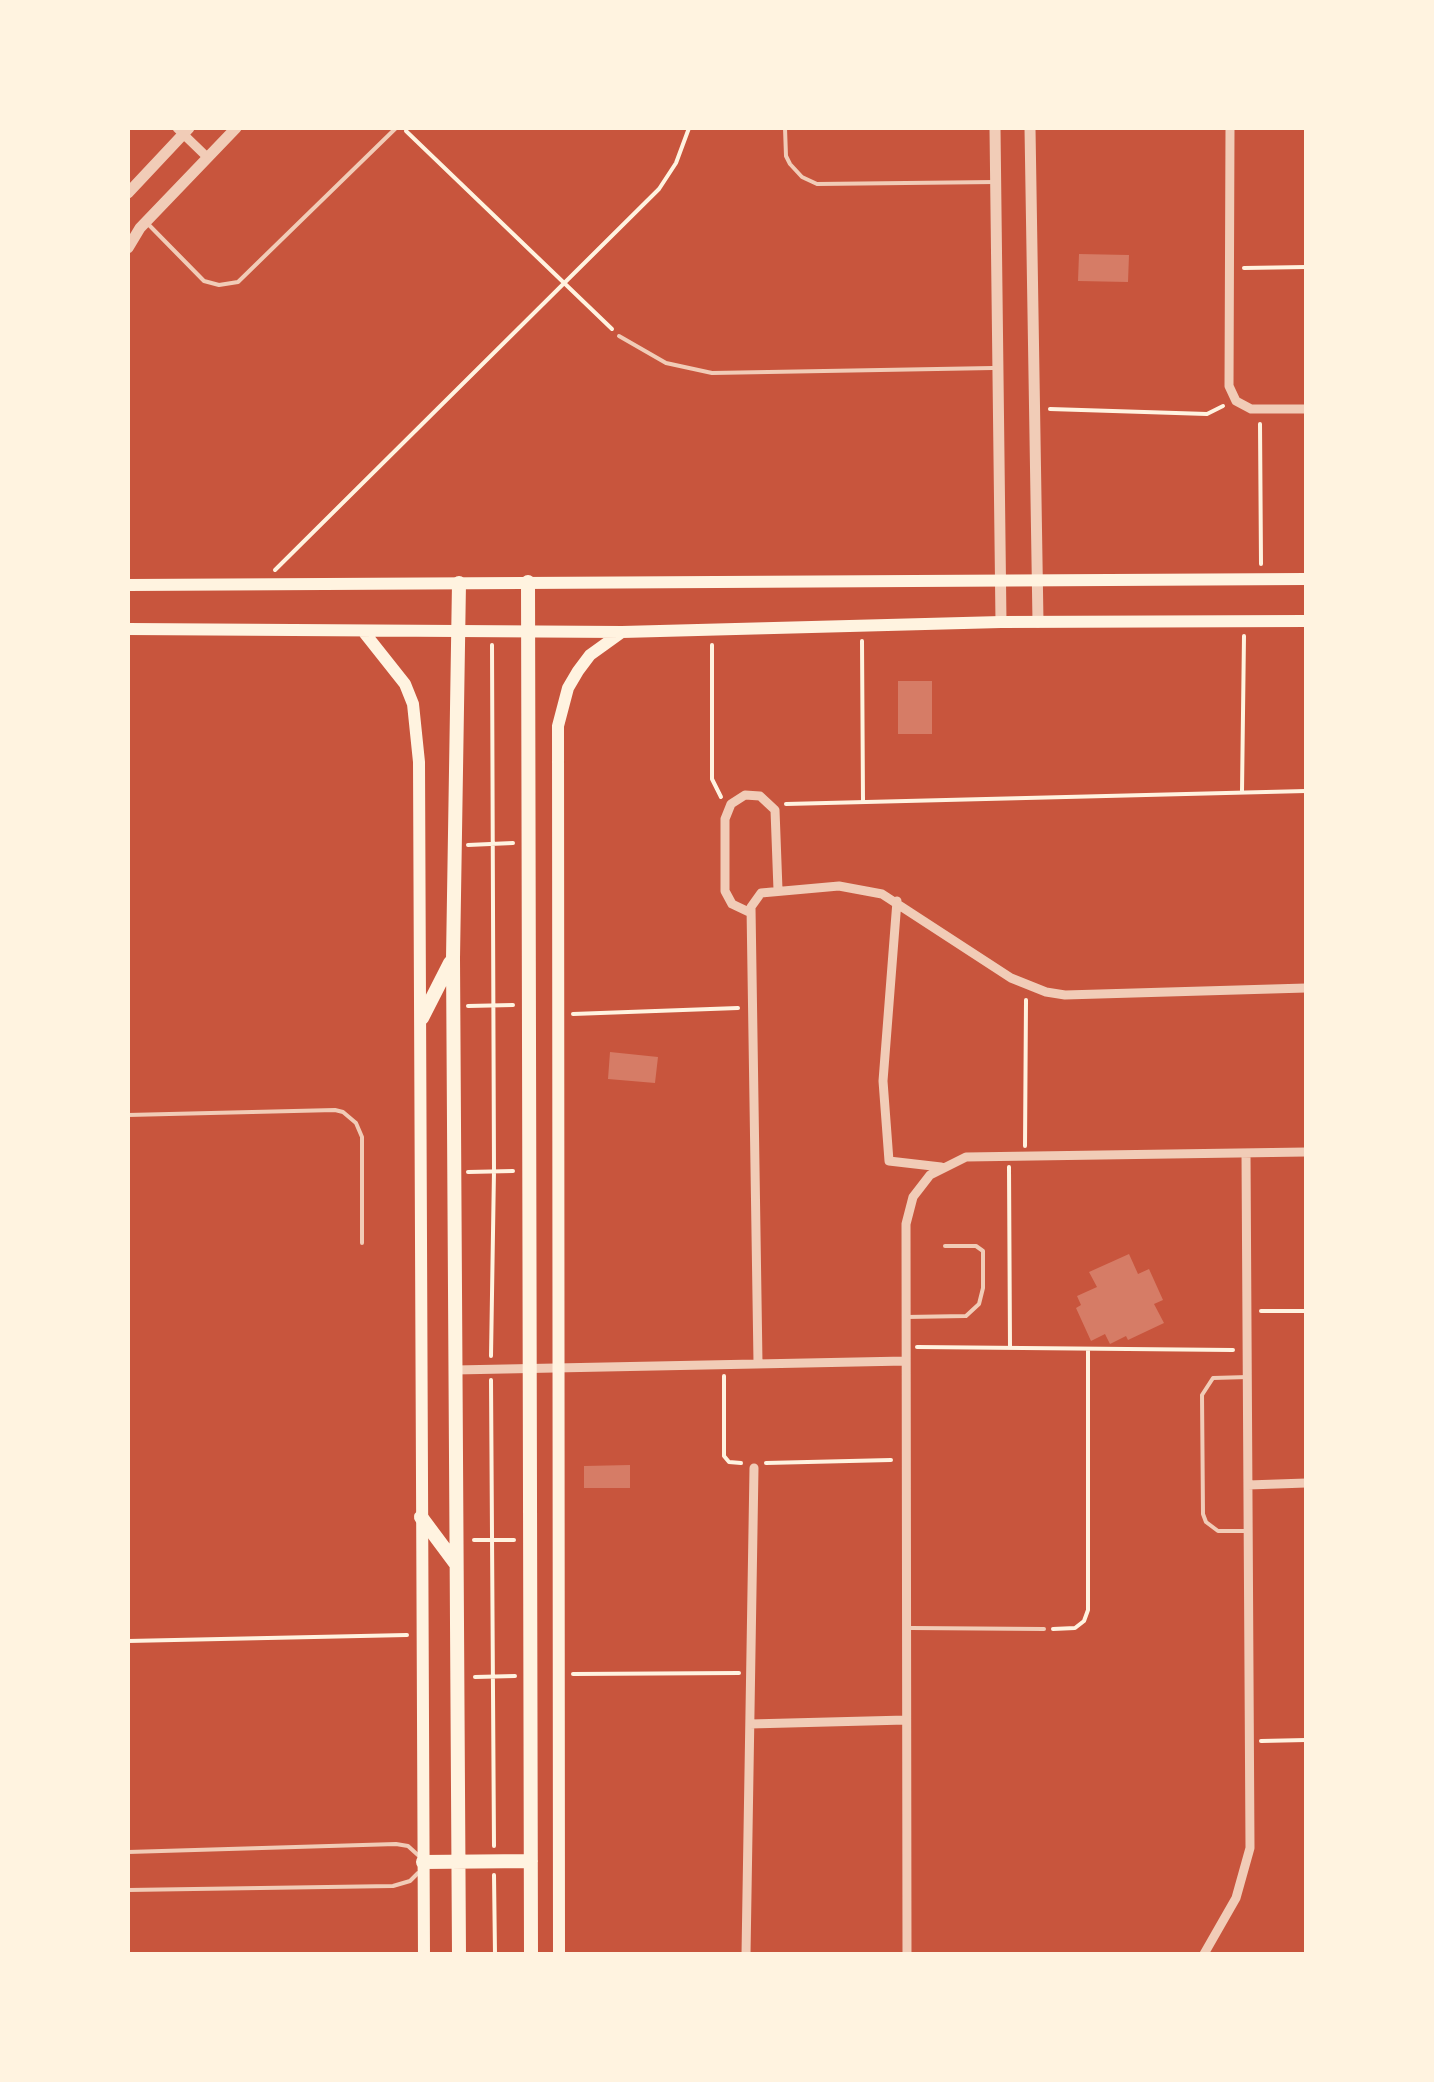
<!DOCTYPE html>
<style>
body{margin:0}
#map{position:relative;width:1434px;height:2082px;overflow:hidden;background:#c8553d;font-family:Barlow,sans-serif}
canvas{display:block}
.frame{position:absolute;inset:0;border:130px solid #fff3e0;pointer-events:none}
</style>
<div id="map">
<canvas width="1434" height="2082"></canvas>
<div class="frame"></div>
</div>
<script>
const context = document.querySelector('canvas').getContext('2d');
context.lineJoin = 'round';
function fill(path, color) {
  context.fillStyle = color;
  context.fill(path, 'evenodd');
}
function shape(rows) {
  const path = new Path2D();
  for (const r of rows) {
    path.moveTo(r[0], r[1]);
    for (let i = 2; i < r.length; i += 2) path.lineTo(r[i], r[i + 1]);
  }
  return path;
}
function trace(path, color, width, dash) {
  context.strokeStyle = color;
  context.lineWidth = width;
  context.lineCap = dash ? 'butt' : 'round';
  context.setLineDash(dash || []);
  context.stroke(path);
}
fill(shape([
 [1079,254,1129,255,1128,282,1078,281],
 [898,681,932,681,932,734,898,734],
 [610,1052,658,1057,655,1083,608,1079],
 [1129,1254,1138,1274,1149,1269,1163,1300,1154,1304,1164,1323,1128,1340,1126,1336,1110,1344,1105,1334,1091,1341,1076,1308,1081,1305,1077,1296,1097,1287,1089,1272],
 [630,1465,630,1488,584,1488,584,1466]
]), '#d67c66');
trace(shape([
 [406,131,612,329],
 [1244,268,1306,267],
 [1050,409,1207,414,1223,406],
 [1260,424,1261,564],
 [275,570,659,189,676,163,689,128],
 [862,641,863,801],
 [712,645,712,779,721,797],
 [1242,791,1244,636],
 [786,804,1306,791],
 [468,845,513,843],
 [468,1006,513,1005],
 [573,1014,738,1008],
 [1025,1146,1026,1000],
 [1009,1167,1010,1347],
 [468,1172,513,1171],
 [1261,1311,1306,1311],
 [917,1347,1233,1350],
 [491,1356,494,1171,492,645],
 [724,1376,724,1456,729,1462,741,1463],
 [491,1380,494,1846],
 [766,1463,891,1460],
 [474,1540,514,1540],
 [1053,1629,1075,1628,1084,1621,1088,1610,1088,1350],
 [128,1641,407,1635],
 [573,1674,739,1673],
 [475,1677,515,1676],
 [1261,1741,1306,1740],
 [494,1875,495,1954]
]), '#fff3e0', 4);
trace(shape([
 [785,128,786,156,790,164,802,177,817,184,995,182],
 [149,225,204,281,219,285,238,282,396,128],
 [619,336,666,363,712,373,993,368],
 [128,1115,335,1110,343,1112,356,1123,362,1137,362,1243],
 [906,1317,966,1316,979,1304,983,1288,983,1251,976,1246,945,1246],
 [1245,1531,1218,1531,1206,1522,1203,1514,1202,1395,1213,1378,1248,1377],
 [911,1628,1044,1629],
 [128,1852,396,1844,408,1846,419,1856],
 [128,1890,393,1886,410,1881,418,1873]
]), '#f1ccb7', 4);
trace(shape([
 [177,128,207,157],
 [1230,128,1229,386,1236,401,1251,409,1306,409],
 [897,901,883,1081,889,1161,941,1167],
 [751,913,732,904,725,891,725,819,731,804,745,795,760,796,775,810,778,890],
 [758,1363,751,907,761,893,839,886,882,894,1011,978,1046,992,1065,995,1306,988],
 [455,1370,906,1361],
 [1248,1485,1306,1483],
 [750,1724,906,1720],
 [746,1954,754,1468],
 [907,1954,906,1224,913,1197,930,1175,966,1157,1306,1152],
 [1204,1954,1236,1898,1250,1848,1246,1153]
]), '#f1ccb7', 9);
trace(shape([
 [995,128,1001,622],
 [1030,128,1038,622],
 [128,193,189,128],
 [128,248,140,228,236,128]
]), '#f1ccb7', 11);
trace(shape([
 [128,585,1306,579],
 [128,629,622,632,1001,622,1306,621],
 [363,631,405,684,413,704,419,762,424,1954],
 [559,1954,558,726,568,688,578,671,590,655,622,632]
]), '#fff3e0', 12);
trace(shape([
 [528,582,531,1954],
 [422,1018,450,963],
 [421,1517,456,1564],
 [423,1862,531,1861],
 [459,1954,453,958,459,583]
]), '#fff3e0', 14);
</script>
